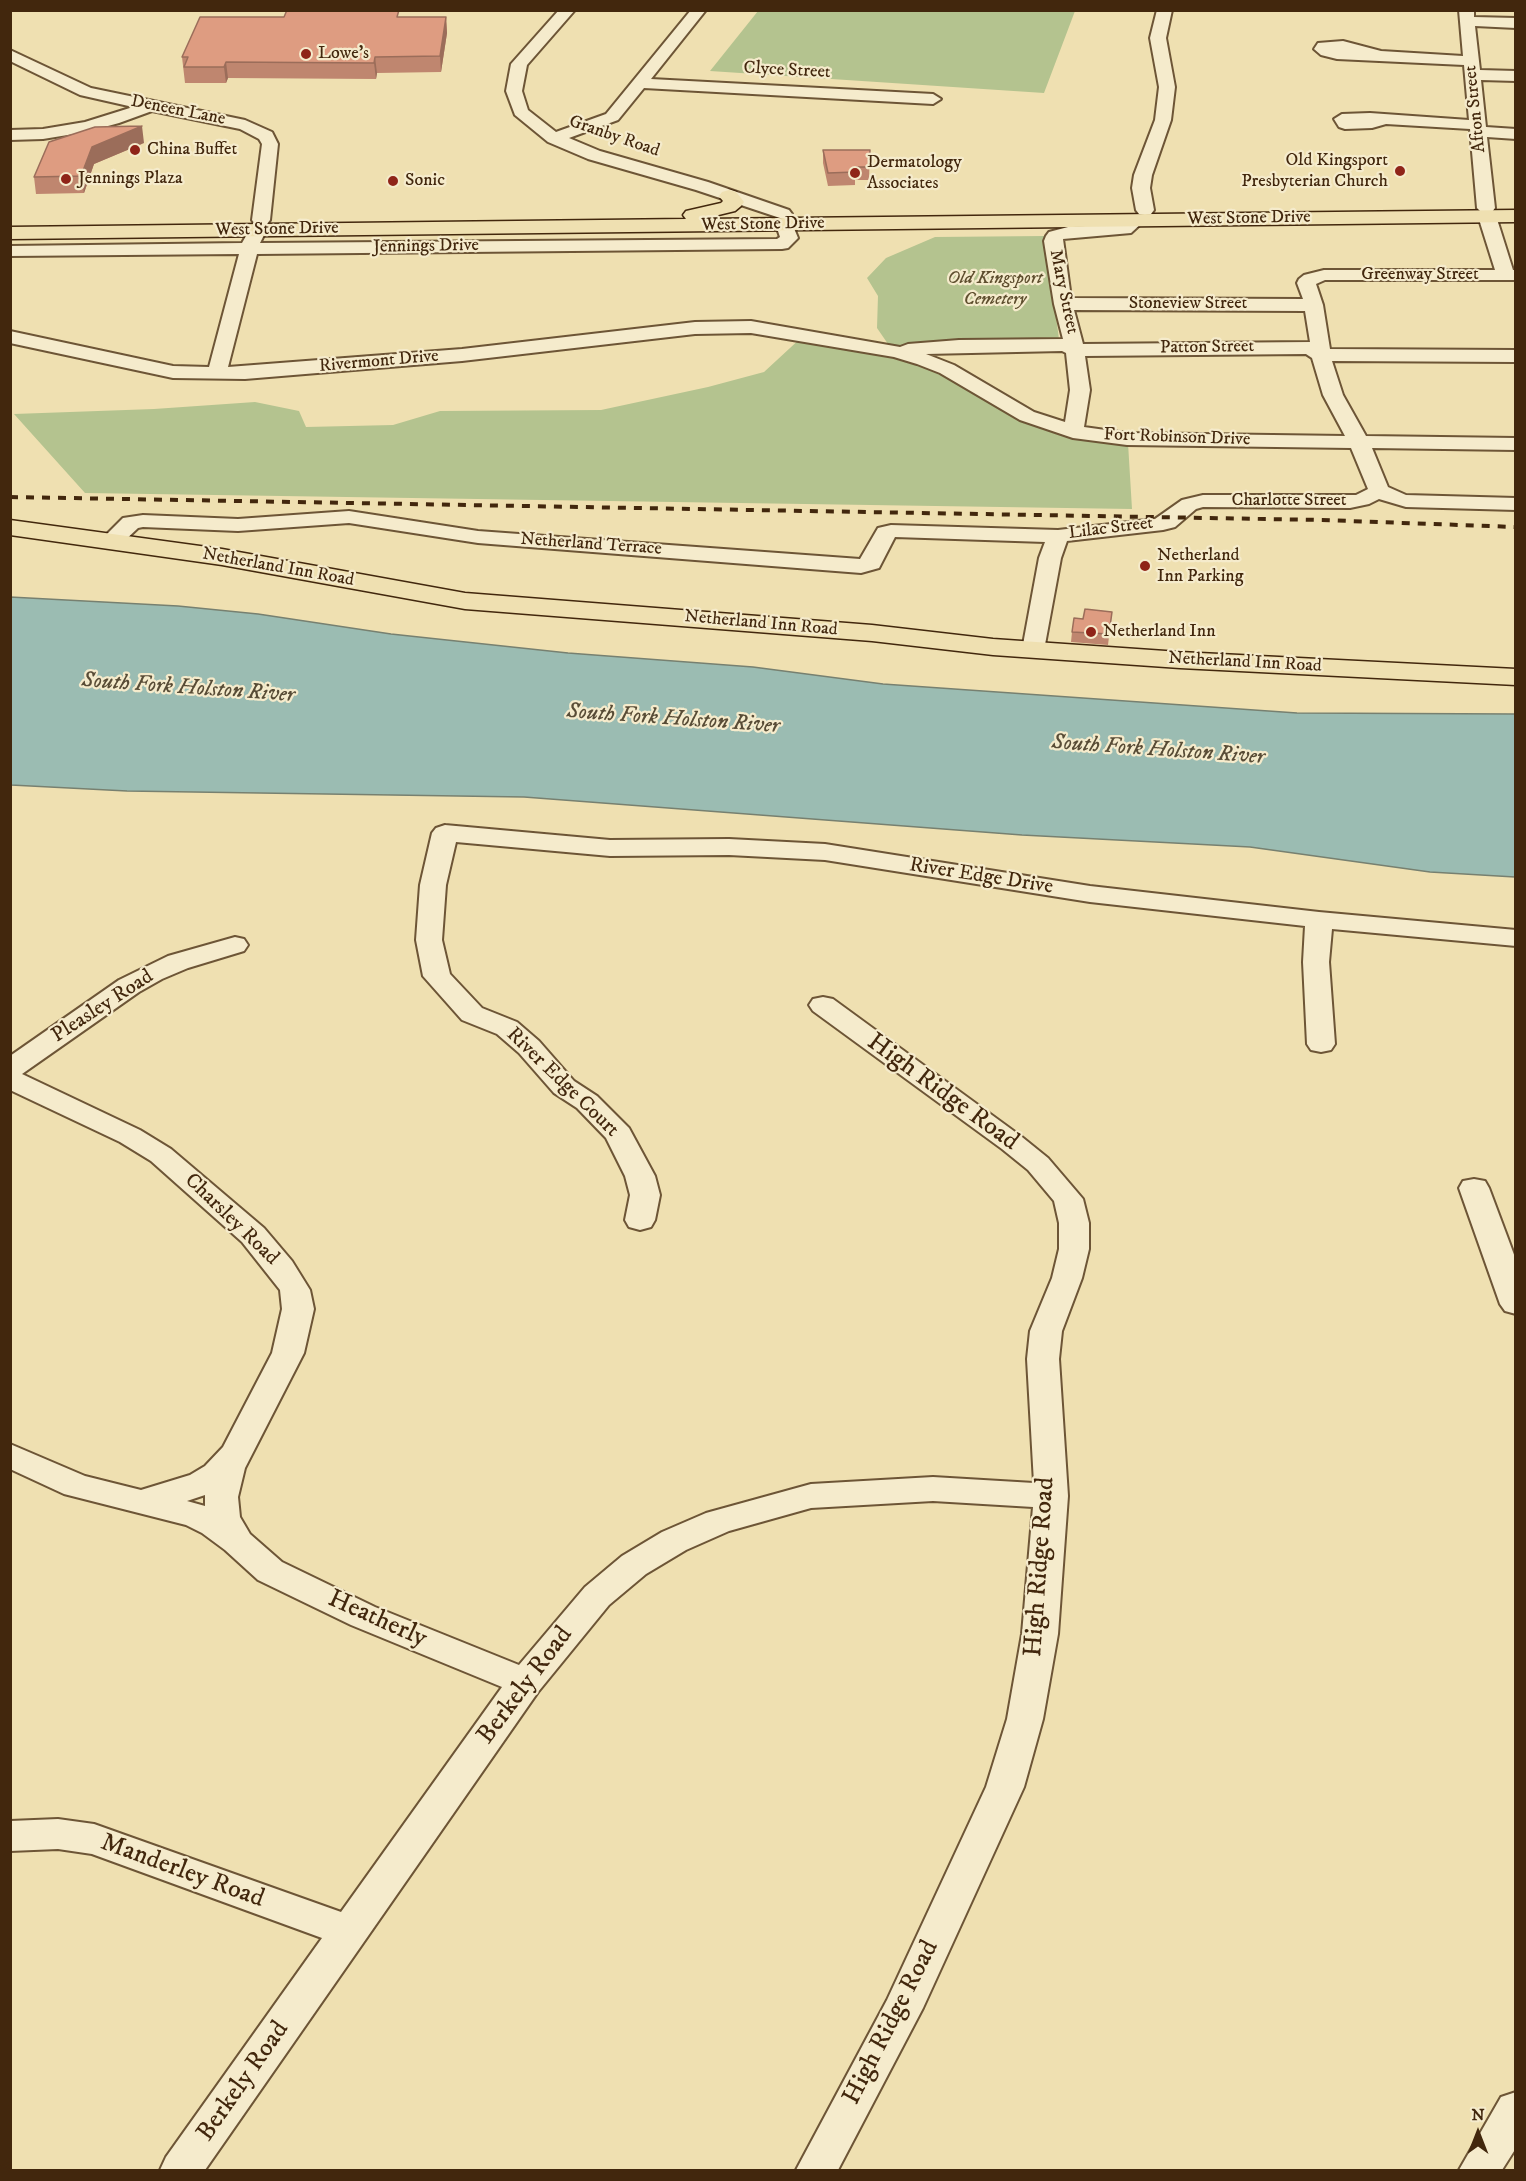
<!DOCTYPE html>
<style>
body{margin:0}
#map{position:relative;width:1526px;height:2181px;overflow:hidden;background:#efe0b1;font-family:"IM FELL DW Pica",serif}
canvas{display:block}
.frame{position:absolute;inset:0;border:12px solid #42270d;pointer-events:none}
.north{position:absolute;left:1448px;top:2103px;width:60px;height:60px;-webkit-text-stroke:4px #f5ebcc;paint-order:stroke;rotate:0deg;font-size:16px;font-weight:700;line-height:24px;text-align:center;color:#42270d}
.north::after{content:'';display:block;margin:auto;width:21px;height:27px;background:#42270d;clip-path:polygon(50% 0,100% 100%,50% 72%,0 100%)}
</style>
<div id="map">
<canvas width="1526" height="2181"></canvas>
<div class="frame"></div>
<div class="north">N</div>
</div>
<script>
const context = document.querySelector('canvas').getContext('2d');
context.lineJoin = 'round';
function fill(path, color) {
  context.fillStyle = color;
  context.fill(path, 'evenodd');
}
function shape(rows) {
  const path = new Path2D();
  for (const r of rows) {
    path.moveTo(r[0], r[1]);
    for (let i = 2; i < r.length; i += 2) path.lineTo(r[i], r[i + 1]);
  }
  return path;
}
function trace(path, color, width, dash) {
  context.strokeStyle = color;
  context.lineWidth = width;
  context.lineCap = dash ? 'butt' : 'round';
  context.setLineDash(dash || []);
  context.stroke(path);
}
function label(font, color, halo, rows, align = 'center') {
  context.font = font + ' "IM FELL DW Pica",serif';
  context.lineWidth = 4.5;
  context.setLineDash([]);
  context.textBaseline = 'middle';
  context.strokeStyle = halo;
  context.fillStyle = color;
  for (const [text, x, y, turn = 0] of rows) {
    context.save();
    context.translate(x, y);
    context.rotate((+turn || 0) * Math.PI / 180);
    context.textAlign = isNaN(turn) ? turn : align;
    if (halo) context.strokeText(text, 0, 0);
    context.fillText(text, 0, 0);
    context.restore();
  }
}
fill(shape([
 [758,11,758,10,1075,11,1044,93,710,71],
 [1045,236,1059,339,939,343,899,347,888,344,877,328,878,296,867,278,886,258,935,237],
 [803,336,897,352,1027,416,1128,443,1132,509,85,493,14,414,154,409,255,402,299,411,306,427,393,425,440,411,601,410,708,387,764,372]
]), '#b4c38f');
const water = shape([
 [10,597,178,606,258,614,391,634,568,653,753,667,883,684,1297,713,1515,714,1515,877,1430,872,1250,847,1022,835,524,797,127,791,11,785,10,597]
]);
fill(water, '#9bbcb2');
trace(water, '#778070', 1.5);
const minor = shape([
 [559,10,575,10,527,65,522,91,528,110,556,132,606,114,691,10,706,10,651,79,933,94,941,99,933,104,644,88,618,120,569,138,600,151,708,182,789,210,792,214,789,218,783,219,696,190,588,159,548,142,515,115,506,91,511,64,559,10],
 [1157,10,1172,10,1166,38,1175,87,1171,120,1152,175,1150,188,1154,210,1151,214,1145,215,1139,214,1136,210,1132,188,1134,175,1155,120,1159,87,1150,38,1157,10],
 [1459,10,1474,10,1474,17,1516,18,1516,28,1475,26,1480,70,1516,71,1516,81,1481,80,1486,127,1516,129,1516,139,1487,137,1495,208,1492,212,1496,216,1513,270,1516,270,1516,280,1325,280,1316,284,1323,305,1330,349,1516,350,1516,362,1332,361,1343,395,1366,436,1516,438,1516,450,1372,448,1388,487,1406,495,1516,498,1516,510,1406,507,1379,499,1369,504,1350,508,1203,507,1196,509,1175,527,1163,530,1067,541,1061,558,1044,650,1041,655,1033,657,1025,655,1022,650,1039,558,1045,542,895,537,879,568,861,573,478,543,349,523,238,531,143,527,138,528,120,545,112,546,104,545,101,540,123,518,143,515,238,519,349,511,478,531,860,559,878,528,891,525,1058,530,1155,519,1182,500,1203,495,1356,495,1368,489,1351,448,1127,445,1073,438,1020,420,940,373,917,364,894,357,751,333,695,334,462,361,245,379,173,378,10,343,10,331,173,366,209,367,239,254,10,256,10,246,242,243,250,229,256,228,262,229,265,233,260,243,777,239,780,237,776,225,779,221,785,220,791,221,798,238,788,248,782,249,257,254,228,367,462,349,695,322,751,321,900,347,908,344,959,340,1063,339,1054,304,1044,241,1046,236,1049,232,1068,227,1120,224,1135,216,1141,217,1144,221,1131,233,1063,239,1071,298,1303,299,1297,283,1299,279,1304,275,1324,270,1495,270,1478,216,1481,212,1477,208,1470,129,1386,124,1372,128,1345,129,1339,127,1334,119,1342,114,1370,113,1469,120,1464,65,1337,59,1321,55,1314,49,1318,43,1343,41,1381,51,1463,56,1459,10],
 [1074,310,1305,311,1310,342,1083,344,1074,310],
 [1062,351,1066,353,1070,390,1065,422,1034,412,954,365,926,354,1062,351],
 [1306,354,1312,358,1323,395,1345,436,1127,433,1084,427,1090,390,1085,356,1306,354],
 [10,50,91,88,245,120,272,132,278,144,270,220,267,224,261,225,255,224,252,220,262,144,259,139,240,129,152,111,119,123,86,132,43,139,10,140,10,130,43,129,85,122,133,107,80,95,10,61,10,50],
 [445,825,610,840,729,839,825,844,1090,886,1319,912,1516,930,1516,946,1332,929,1329,962,1335,1044,1331,1050,1321,1052,1311,1050,1307,1044,1303,962,1305,926,1090,902,825,860,729,855,610,856,456,842,446,885,442,940,450,974,482,1008,517,1022,539,1041,574,1081,597,1096,629,1128,655,1176,660,1195,655,1220,651,1227,640,1230,629,1227,625,1220,630,1195,625,1176,606,1138,577,1108,554,1093,519,1053,497,1034,462,1020,423,976,416,940,420,885,432,833,436,828,445,825],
 [235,937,244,939,248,945,244,951,188,968,162,979,139,992,22,1074,140,1130,171,1149,264,1228,292,1261,310,1290,314,1309,304,1353,245,1468,238,1497,240,1517,250,1534,282,1562,375,1607,519,1665,585,1587,622,1556,662,1532,706,1513,811,1484,933,1477,1034,1483,1027,1359,1030,1331,1052,1278,1059,1249,1059,1223,1054,1201,1028,1170,1002,1149,813,1011,809,1005,813,999,823,997,833,999,1022,1137,1048,1158,1083,1199,1089,1223,1089,1249,1082,1278,1062,1331,1059,1359,1068,1496,1058,1634,1043,1719,1024,1787,923,2008,838,2170,796,2170,887,2000,986,1787,1007,1719,1022,1634,1033,1507,933,1501,811,1508,729,1531,686,1550,646,1574,609,1605,538,1692,205,2170,160,2170,166,2157,322,1938,92,1854,58,1849,10,1851,10,1821,58,1819,94,1824,341,1912,502,1687,351,1625,258,1580,225,1550,202,1533,186,1525,64,1494,10,1469,10,1444,85,1476,141,1490,190,1475,205,1466,223,1447,272,1353,282,1309,280,1290,242,1242,151,1161,120,1142,10,1090,10,1056,119,980,168,956,235,937],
 [205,1495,205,1506,187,1501,205,1495],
 [1474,1179,1485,1181,1489,1188,1516,1260,1516,1314,1505,1311,1500,1304,1459,1188,1463,1181,1474,1179],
 [1516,2092,1516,2148,1502,2170,1459,2170,1501,2097,1516,2092]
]);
const major = shape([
 [10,520,222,549,465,593,872,625,993,639,1180,652,1516,669,1516,685,1180,668,993,655,872,641,465,609,222,565,10,535,10,520]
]);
const highway = shape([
 [729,190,736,192,741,198,744,202,741,206,735,211,702,219,1516,210,1516,222,10,239,10,227,686,219,683,215,686,211,721,203,723,201,719,196,722,192,729,190]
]);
trace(minor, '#6d5536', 4);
trace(major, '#42270d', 3);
trace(highway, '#42270d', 3);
fill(minor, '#f5ebcc');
fill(major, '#efe0b1');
fill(highway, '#efe0b1');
trace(shape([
 [10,497,1322,520,1516,527]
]), '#42270d', 4, [8, 8]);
fill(shape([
 [400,17,446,17,447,33,441,72,377,73,376,79,228,78,226,83,185,83,182,57],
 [144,143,94,164,84,193,36,194,34,177],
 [823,150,870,150,869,180,855,180,855,185,828,186,823,163],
 [1112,612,1108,645,1071,642,1072,632,1083,619]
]), '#bf866f');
fill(shape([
 [446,17,447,33,441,72,440,56],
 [375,57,377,73,376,79,374,63],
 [226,62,228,78,226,83,224,67],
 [142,126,144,143,94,164,84,193,81,176,92,147]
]), '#9b6d5a');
const building = shape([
 [287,10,399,10,397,17,446,17,440,56,375,57,374,63,226,62,224,67,184,67,188,57,182,57,200,17,284,17,287,10],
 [142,126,92,147,81,176,34,177,49,142,95,127,142,126],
 [823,150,870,150,869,167,855,167,855,172,828,173,823,150],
 [1085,609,1112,612,1109,634,1072,632,1074,618,1083,619,1085,609]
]);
fill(building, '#de9c81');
trace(building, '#9b6d5a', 1.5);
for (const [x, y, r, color] of [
 [306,54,6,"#8f2418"],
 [135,150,6,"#8f2418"],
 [1400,171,6,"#8f2418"],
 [855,173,6,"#8f2418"],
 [66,179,6,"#8f2418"],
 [393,181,6,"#8f2418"],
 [1145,566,6,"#8f2418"],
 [1091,632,6,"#8f2418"]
]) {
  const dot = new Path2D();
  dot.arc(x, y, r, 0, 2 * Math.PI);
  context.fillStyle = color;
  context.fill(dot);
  trace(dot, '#f5ebcc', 2);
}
label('18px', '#42270d', '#f5ebcc', [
 ["Lowe's",318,54],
 ["China Buffet",147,150],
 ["Old Kingsport",1388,161,"right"],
 ["Presbyterian Church",1388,182,"right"],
 ["Dermatology",867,163],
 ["Associates",867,184],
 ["Jennings Plaza",78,179],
 ["Sonic",405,181],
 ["Netherland",1157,556],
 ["Inn Parking",1157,577],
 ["Netherland Inn",1103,632]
], 'left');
label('18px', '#42270d', '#f5ebcc', [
 ["Clyce Street",787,71,3],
 ["Afton Street",1476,109,-96],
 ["Deneen Lane",178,111,11],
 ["Granby Road",614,137,19],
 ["West Stone Drive",1249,219,-1],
 ["West Stone Drive",763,225,-1],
 ["West Stone Drive",277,230,-1],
 ["Jennings Drive",426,247,-1],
 ["Greenway Street",1420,275],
 ["Mary Street",1063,292,78],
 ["Stoneview Street",1188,304],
 ["Patton Street",1207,348,-1],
 ["Rivermont Drive",379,362,-5],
 ["Fort Robinson Drive",1177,438,2],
 ["Charlotte Street",1289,501],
 ["Lilac Street",1111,529,-7],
 ["Netherland Terrace",591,545,4],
 ["Netherland Inn Road",278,568,10],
 ["Netherland Inn Road",761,624,5],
 ["Netherland Inn Road",1245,663,3]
]);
label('italic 18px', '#5e4e2e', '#f5ebcc', [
 ["Old Kingsport",995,279],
 ["Cemetery",995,300]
]);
label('21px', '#42270d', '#f5ebcc', [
 ["River Edge Drive",981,877,9],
 ["Pleasley Road",103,1007,-33],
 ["River Edge Court",562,1083,44],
 ["Charsley Road",231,1220,44]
]);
label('italic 22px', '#584c36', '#f5ebcc', [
 ["South Fork Holston River",188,689,4],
 ["South Fork Holston River",673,720,4],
 ["South Fork Holston River",1158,751,4]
]);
label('26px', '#42270d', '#f5ebcc', [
 ["High Ridge Road",942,1093,36],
 ["High Ridge Road",1041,1567,-86],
 ["Heatherly",377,1620,24],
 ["Berkely Road",526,1686,-53],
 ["Manderley Road",182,1872,20],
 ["High Ridge Road",892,2023,-63],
 ["Berkely Road",244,2082,-55]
]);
</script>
